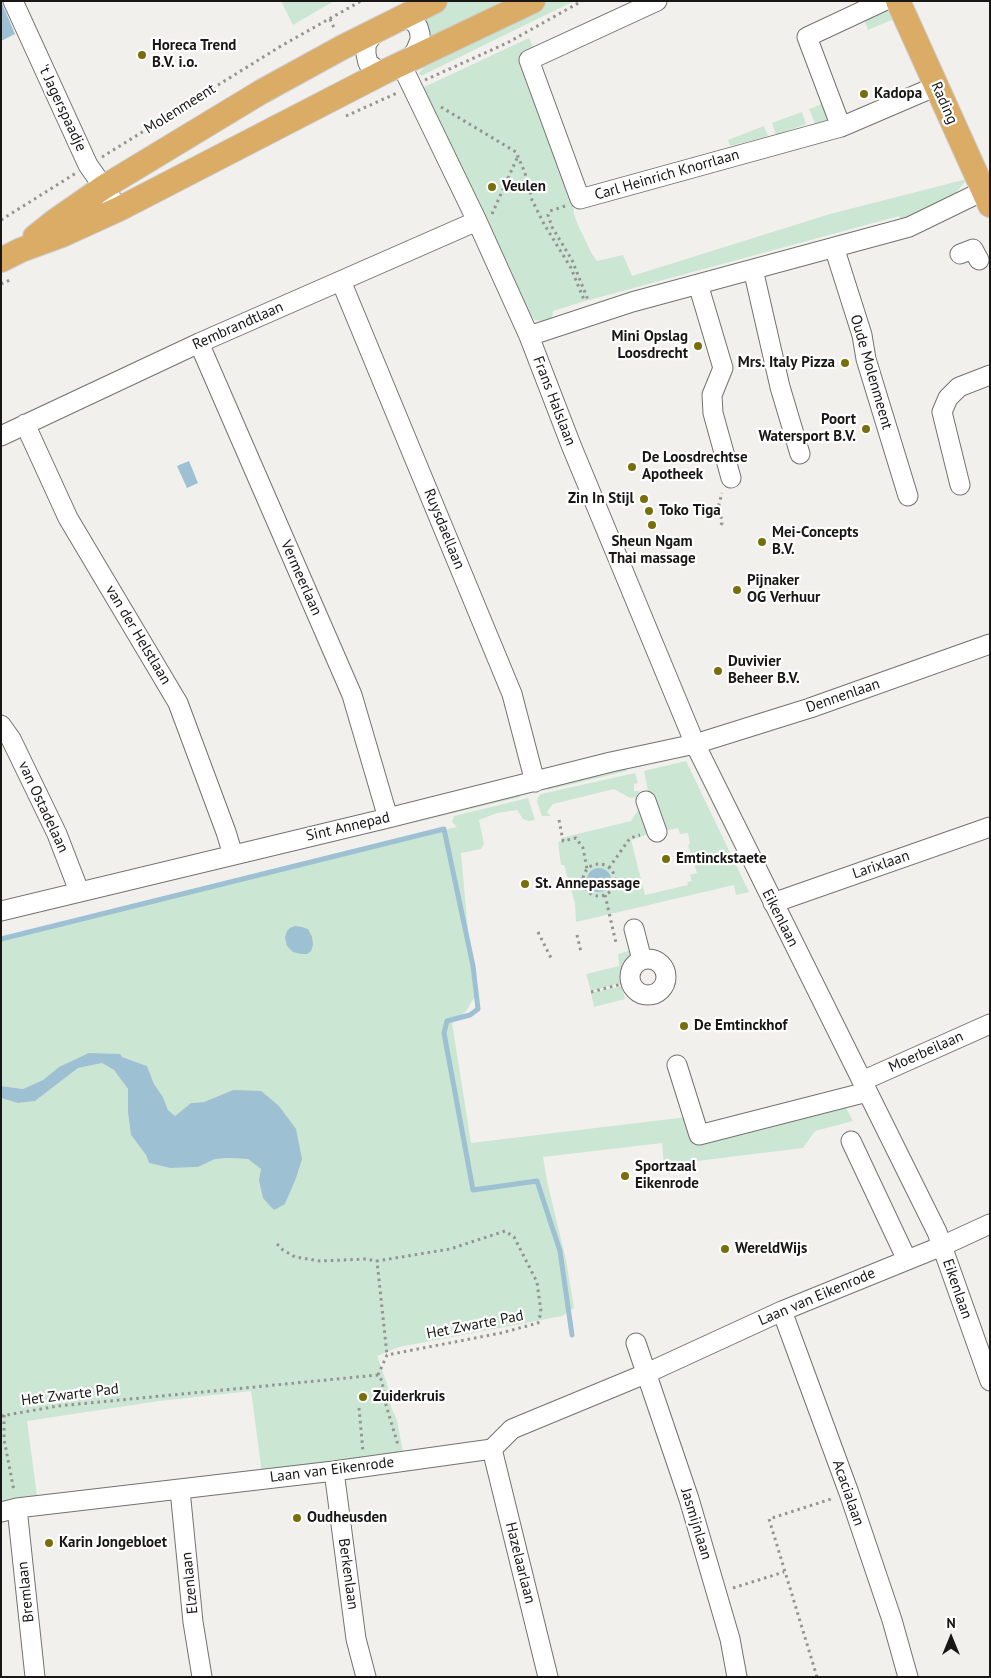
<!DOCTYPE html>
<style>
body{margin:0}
#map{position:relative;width:991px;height:1678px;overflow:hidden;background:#f2f0ed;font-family:"PT Sans",sans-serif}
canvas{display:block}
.frame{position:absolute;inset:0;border:2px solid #181716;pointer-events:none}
.north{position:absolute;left:926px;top:1613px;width:50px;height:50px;-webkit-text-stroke:4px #fff;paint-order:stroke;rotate:0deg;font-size:14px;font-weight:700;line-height:20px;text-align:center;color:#181716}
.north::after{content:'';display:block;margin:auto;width:18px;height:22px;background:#181716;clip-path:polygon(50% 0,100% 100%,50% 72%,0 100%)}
</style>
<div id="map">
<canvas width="991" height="1678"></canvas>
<div class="frame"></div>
<div class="north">N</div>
</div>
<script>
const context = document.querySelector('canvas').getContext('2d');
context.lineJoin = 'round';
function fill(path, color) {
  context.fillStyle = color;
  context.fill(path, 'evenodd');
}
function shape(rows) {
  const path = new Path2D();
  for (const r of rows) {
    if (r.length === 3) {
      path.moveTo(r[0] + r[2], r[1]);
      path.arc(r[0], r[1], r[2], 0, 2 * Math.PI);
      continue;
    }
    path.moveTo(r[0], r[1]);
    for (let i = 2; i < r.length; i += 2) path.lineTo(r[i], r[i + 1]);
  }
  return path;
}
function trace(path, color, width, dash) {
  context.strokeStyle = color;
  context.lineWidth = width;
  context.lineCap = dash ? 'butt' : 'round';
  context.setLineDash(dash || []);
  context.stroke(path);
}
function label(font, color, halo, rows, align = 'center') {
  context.font = font + ' "PT Sans",sans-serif';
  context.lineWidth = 4.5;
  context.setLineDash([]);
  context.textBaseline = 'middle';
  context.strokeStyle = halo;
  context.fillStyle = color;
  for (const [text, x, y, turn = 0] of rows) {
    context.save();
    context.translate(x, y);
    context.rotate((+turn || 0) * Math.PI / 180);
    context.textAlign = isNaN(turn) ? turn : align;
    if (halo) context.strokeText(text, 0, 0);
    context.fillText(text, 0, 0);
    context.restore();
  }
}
fill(shape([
 [281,1,334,1,293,25],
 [445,1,513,1,427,46,413,17],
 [546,1,574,1,421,76,419,73,430,59],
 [889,8,894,19,868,30,864,19],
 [529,38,535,51,525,53,520,63,573,202,574,214,578,225,592,254,597,261,623,255,632,276,830,214,967,179,955,194,936,208,928,207,912,214,911,221,902,223,899,216,582,302,553,311,552,318,546,322,535,320,527,312,422,88],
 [825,103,830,122,817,128,809,109],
 [802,112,806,124,776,135,772,123],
 [764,126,768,136,730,146,728,140],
 [686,761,749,892,736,895,734,885,576,922,575,903,564,865,561,865,558,842,562,841,561,838,631,821,640,807,651,833,631,840,645,895,688,885,687,882,692,881,690,875,697,873,688,845,690,844,688,833,680,834,678,828,659,832,652,810,644,771],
 [626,766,627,771,547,790,545,785],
 [635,773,638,783,634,784,634,791,639,791,637,797,630,798,614,789,553,804,547,812,551,816,542,816,537,802,538,797,541,794],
 [519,791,520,797,415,822,408,818],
 [528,798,535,820,528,821,523,819,517,810,497,813,479,820,484,844,481,849,461,853,474,998,466,1011,452,1023,471,1143,687,1117,694,1145,846,1108,853,1121,815,1131,803,1148,664,1165,662,1143,543,1157,547,1181,566,1260,574,1308,562,1316,399,1347,377,1356,387,1384,391,1407,397,1420,404,1457,262,1473,251,1391,159,1401,27,1421,37,1496,1,1501,1,1098,18,1103,35,1101,78,1068,102,1063,114,1070,128,1089,128,1113,131,1135,146,1155,149,1163,170,1168,198,1167,215,1159,229,1158,248,1159,261,1169,259,1180,285,1204,289,1195,233,1090,204,1102,191,1103,175,1116,168,1110,163,1097,154,1084,147,1066,122,1057,59,1067,43,1080,23,1089,1,1086,1,938,457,827,452,822,454,816],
 [634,949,636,959,623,970,621,983,591,991,586,974,619,966,618,954],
 [622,986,625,999,594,1007,591,993]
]), '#cbe6d2');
fill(shape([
 [1,1,15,34,1,41],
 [189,461,198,483,187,488,177,466],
 [599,880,12],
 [295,926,302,927,308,929,312,937,313,945,311,951,307,954,301,954,293,952,287,946,285,937,287,931,290,928],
 [89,1053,120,1054,122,1057,147,1066,154,1084,163,1097,168,1110,175,1116,191,1103,204,1102,233,1090,261,1091,279,1106,296,1129,302,1159,296,1178,285,1204,274,1210,263,1198,259,1180,261,1169,248,1159,229,1158,215,1159,198,1167,170,1168,149,1163,146,1155,131,1135,128,1113,128,1089,114,1070,102,1063,78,1068,35,1101,18,1103,1,1098,1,1086,23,1089,43,1080,59,1067]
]), '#9dc0d2');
trace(shape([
 [1,939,444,829,473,966,478,1009,470,1015,447,1021,444,1033,473,1190,537,1181,560,1251,572,1335]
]), '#9dc0d2', 5);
const minor = shape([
 [13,1,88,165,119,209],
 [657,1,529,60,580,199,841,127,807,37,884,1],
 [401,18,413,21,418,27,420,34,420,40,416,50,409,60],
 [374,32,366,45,366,54,368,63,376,69,384,72],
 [401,64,477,221,529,336,571,445,695,744,937,1232,990,1381],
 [841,127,925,91],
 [834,247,862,335,866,359,908,496],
 [960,254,973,249,979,260],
 [753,269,780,387,800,454],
 [341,281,512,694,535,782],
 [698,284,723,368,712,395,713,413,731,478],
 [529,336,632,302,909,227,983,191],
 [199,343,352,695,388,818],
 [25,424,68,518,178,703,226,832,233,855],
 [1,436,199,343,477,221],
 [960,485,942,412,948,398,959,387,990,375],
 [1,725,11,739,57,834,79,891],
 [646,801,657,832],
 [773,903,990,827],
 [1,911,388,818,611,762,695,744,810,708,990,644],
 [634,929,642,960],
 [648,977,18],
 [677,1065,699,1135,867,1092],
 [862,1081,990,1024],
 [851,1141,907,1260],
 [782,1311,849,1493,892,1620,908,1677],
 [636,1343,689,1499,730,1639,737,1677],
 [492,1449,548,1677],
 [334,1471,356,1639,366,1677],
 [180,1490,193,1622,202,1677],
 [17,1508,35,1677],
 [1,1512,17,1508,334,1471,492,1449,512,1429,645,1374,782,1311,942,1246,990,1224]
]);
const major = shape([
 [898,1,990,205],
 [35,237,55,221,104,187,261,92,343,47,435,1],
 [1,260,21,250,62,235,119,209,384,72,533,1]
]);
trace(minor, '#73726f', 21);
trace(major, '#ccc', 26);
trace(shape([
 [330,19,335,30],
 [425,80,507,43,582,1],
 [441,107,516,152,525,173,532,200,544,224,571,268,584,300],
 [346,116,397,93],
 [102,157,281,46,361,1],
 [565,206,550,211,548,215,552,227,572,260,588,300],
 [492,214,518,156],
 [1,220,76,173],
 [1,284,12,279],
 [721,525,722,523,719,504,722,493],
 [559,820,563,841,576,838,583,848,587,869],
 [599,880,16],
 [609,868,630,838,640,835],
 [605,895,616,943],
 [538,932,552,960],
 [577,935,581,952],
 [591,992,630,982],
 [277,1244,283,1250,295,1257,320,1261,366,1259,377,1261],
 [378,1375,387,1355,501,1333,538,1323,541,1312,537,1282,514,1237,505,1231,450,1249,377,1261,387,1355],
 [359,1408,363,1452],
 [4,1415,4,1439,14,1491],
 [1,1416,58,1406,378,1375,382,1381,386,1405,398,1445],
 [733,1588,784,1572],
 [817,1677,769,1519,834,1498]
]), '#949390', 3, [2.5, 4]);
trace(minor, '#fff', 19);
trace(major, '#daac66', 24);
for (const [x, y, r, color] of [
 [142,55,5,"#786e0b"],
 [864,94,5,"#786e0b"],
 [492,187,5,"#786e0b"],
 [698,346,5,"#786e0b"],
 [845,363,5,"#786e0b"],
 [866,429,5,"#786e0b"],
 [632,467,5,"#786e0b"],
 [644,499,5,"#786e0b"],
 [649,511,5,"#786e0b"],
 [652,525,5,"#786e0b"],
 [762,542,5,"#786e0b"],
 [737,590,5,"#786e0b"],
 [718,671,5,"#786e0b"],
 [666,859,5,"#786e0b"],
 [525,884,5,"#786e0b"],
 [684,1026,5,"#786e0b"],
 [625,1176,5,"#786e0b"],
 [725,1249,5,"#786e0b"],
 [363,1397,5,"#786e0b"],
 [297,1518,5,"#786e0b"],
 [49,1543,5,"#786e0b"]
]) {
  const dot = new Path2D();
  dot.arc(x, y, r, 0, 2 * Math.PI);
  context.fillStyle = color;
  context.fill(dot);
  trace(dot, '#fff', 2);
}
label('bold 15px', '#181716', '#fff', [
 ["Horeca Trend",152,46],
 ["B.V. i.o.",152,63],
 ["Kadopa",874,94],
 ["Veulen",502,187],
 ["Mini Opslag",688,337,"right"],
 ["Loosdrecht",688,354,"right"],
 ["Mrs. Italy Pizza",835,363,"right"],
 ["Poort",856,420,"right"],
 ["Watersport B.V.",856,437,"right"],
 ["De Loosdrechtse",642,458],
 ["Apotheek",642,475],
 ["Zin In Stijl",634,499,"right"],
 ["Toko Tiga",659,511],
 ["Mei-Concepts",772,533],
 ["B.V.",772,550],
 ["Sheun Ngam",652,542,"center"],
 ["Thai massage",652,559,"center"],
 ["Pijnaker",747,581],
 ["OG Verhuur",747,598],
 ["Duvivier",728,662],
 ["Beheer B.V.",728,679],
 ["Emtinckstaete",676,859],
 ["St. Annepassage",535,884],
 ["De Emtinckhof",694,1026],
 ["Sportzaal",635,1167],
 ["Eikenrode",635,1184],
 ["WereldWijs",735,1249],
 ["Zuiderkruis",373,1397],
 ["Oudheusden",307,1518],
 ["Karin Jongebloet",59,1543]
], 'left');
label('15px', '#181716', '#fff', [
 ["Rading",944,103,66],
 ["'t Jagerspaadje",62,108,65],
 ["Molenmeent",180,109,-32],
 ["Carl Heinrich Knorrlaan",667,175,-16],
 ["Rembrandtlaan",238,326,-24],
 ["Oude Molenmeent",871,372,74],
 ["Frans Halslaan",554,401,69],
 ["Ruysdaellaan",444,529,68],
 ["Vermeerlaan",301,578,66],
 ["van der Helstlaan",138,635,59],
 ["Dennenlaan",843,696,-19],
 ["van Ostadelaan",43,807,65],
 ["Sint Annepad",348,827,-13],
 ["Larixlaan",881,865,-19],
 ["Eikenlaan",780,918,63],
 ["Moerbeilaan",926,1052,-24],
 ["Eikenlaan",957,1289,71],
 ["Laan van Eikenrode",817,1297,-23],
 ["Het Zwarte Pad",475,1325,-11],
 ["Het Zwarte Pad",70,1395,-7],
 ["Laan van Eikenrode",332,1470,-7],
 ["Acacialaan",848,1493,71],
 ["Jasmijnlaan",696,1524,73],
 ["Hazelaarlaan",520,1563,76],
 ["Berkenlaan",348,1574,82],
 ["Elzenlaan",190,1583,-96],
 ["Bremlaan",26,1592,-96]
]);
</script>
